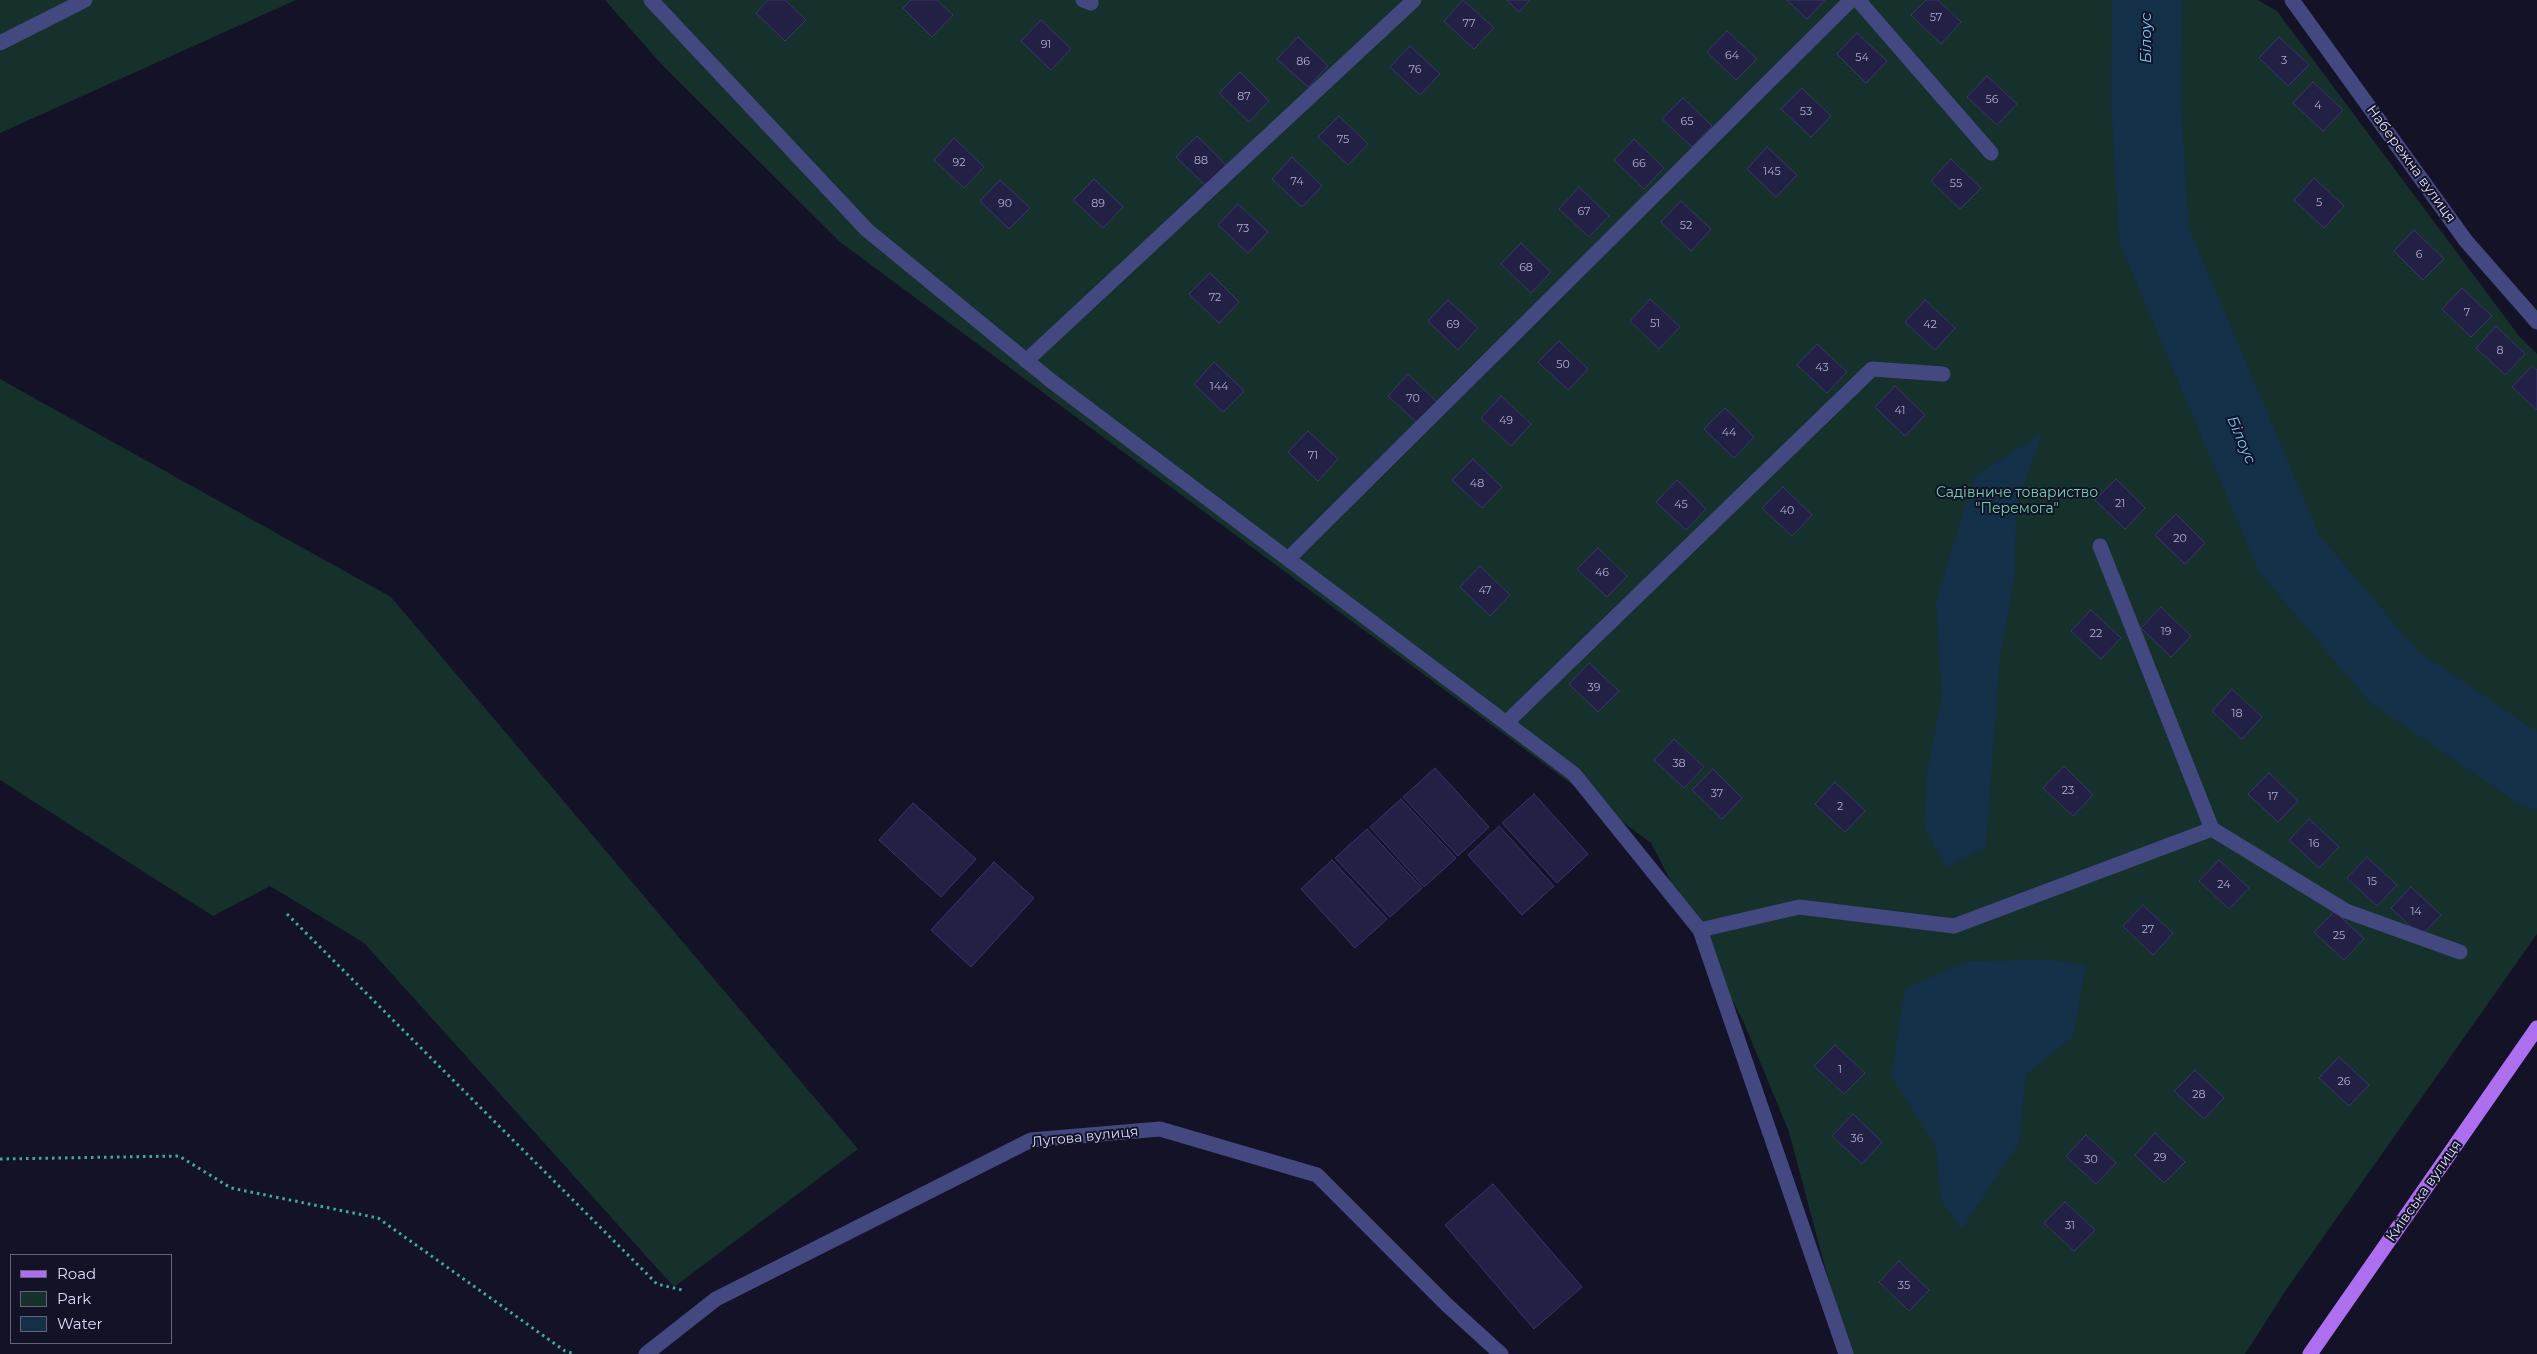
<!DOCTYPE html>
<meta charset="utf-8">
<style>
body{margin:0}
#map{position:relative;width:2537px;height:1354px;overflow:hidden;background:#131226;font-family:Montserrat,sans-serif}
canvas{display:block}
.legend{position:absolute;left:10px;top:1254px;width:162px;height:90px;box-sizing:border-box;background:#131226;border:1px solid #63637b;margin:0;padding:6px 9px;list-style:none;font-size:15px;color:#dbdcfb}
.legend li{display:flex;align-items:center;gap:10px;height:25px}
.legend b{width:25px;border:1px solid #63637b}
</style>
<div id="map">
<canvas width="2537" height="1354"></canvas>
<ul class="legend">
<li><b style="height:6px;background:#ad6eef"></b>Road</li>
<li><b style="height:14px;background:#16302b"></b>Park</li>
<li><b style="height:14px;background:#142f48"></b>Water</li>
</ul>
</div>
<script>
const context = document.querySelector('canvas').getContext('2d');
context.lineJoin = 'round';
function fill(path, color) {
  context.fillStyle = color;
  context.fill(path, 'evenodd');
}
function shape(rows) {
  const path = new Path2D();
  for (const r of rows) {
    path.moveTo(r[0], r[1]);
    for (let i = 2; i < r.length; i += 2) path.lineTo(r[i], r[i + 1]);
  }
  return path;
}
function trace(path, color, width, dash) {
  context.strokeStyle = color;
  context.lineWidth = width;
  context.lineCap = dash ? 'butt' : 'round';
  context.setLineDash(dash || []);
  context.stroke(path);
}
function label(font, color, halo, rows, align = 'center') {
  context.font = font + ' Montserrat,sans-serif';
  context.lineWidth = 4;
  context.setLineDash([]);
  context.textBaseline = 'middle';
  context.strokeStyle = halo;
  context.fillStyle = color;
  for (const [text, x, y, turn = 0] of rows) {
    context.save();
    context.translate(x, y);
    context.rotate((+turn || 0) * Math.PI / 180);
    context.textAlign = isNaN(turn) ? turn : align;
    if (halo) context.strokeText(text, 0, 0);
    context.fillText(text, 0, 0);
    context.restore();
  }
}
fill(shape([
 [0,0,296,0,0,133],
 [605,0,2258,0,2277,11,2519,336,2537,354,2537,934,2286,1290,2245,1354,1848,1354,1789,1132,1744,1023,1651,843,840,242,663,66],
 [0,379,391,597,858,1149,674,1287,364,943,270,886,213,916,0,780]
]), '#16302b');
fill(shape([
 [2043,432,2016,506,2015,574,2000,658,1986,847,1946,868,1924,826,1927,772,1942,696,1936,601,1974,477],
 [2053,960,2086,965,2073,1037,2026,1074,2019,1143,1962,1229,1941,1200,1936,1147,1891,1076,1905,989,1966,961]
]), '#142f48');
trace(shape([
 [2147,0,2146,102,2154,235,2289,553,2393,676,2537,774]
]), '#142f48', 70);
const building = shape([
 [768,0,785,0,806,20,785,41,756,13,768,0],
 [911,0,937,0,953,15,932,37,903,8,911,0],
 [1463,0,1494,28,1474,49,1444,21,1463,0],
 [1507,0,1530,0,1519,12,1507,0],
 [1787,0,1825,0,1807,19,1787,0],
 [1926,0,1938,0,1961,22,1941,44,1911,15,1926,0],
 [1041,20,1071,49,1051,70,1021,41,1041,20],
 [1727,31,1757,59,1736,80,1707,52,1727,31],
 [1857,33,1887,61,1866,83,1837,54,1857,33],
 [1298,37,1328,66,1308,87,1277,59,1298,37],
 [2279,37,2309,65,2288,86,2259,58,2279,37],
 [1410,46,1440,74,1420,95,1390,67,1410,46],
 [1240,72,1269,101,1249,122,1219,93,1240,72],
 [1987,76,2017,104,1997,125,1967,97,1987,76],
 [2313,82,2343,110,2323,131,2293,103,2313,82],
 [1802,88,1831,116,1811,137,1781,109,1802,88],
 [1683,98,1712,126,1692,147,1662,119,1683,98],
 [1339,116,1368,144,1348,165,1318,137,1339,116],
 [1197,136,1226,165,1206,186,1176,157,1197,136],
 [954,138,984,167,964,188,934,160,954,138],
 [1634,139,1664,168,1644,189,1614,160,1634,139],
 [1767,147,1797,175,1776,197,1747,169,1767,147],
 [1292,157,1322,186,1302,207,1272,179,1292,157],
 [1951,159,1981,188,1960,209,1931,181,1951,159],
 [2314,178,2344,206,2324,228,2294,200,2314,178],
 [1094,179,1123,207,1103,228,1073,200,1094,179],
 [1000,180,1030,208,1009,229,980,201,1000,180],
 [1579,187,1609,216,1589,237,1559,209,1579,187],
 [1681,201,1711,229,1691,251,1661,222,1681,201],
 [1238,204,1268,232,1248,253,1218,225,1238,204],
 [2414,230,2444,259,2423,280,2394,251,2414,230],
 [1521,243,1551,272,1531,293,1501,264,1521,243],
 [1210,273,1239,302,1219,323,1189,294,1210,273],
 [2462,288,2492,316,2471,337,2442,309,2462,288],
 [1650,299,1680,327,1659,349,1630,321,1650,299],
 [1448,300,1478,328,1458,350,1428,321,1448,300],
 [1925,300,1955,328,1935,350,1905,322,1925,300],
 [2496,326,2525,354,2505,375,2476,348,2496,326],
 [1559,341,1588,369,1568,390,1538,362,1559,341],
 [1817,344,1847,372,1827,393,1797,365,1817,344],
 [1214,362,1244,391,1223,412,1194,384,1214,362],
 [2532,366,2537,370,2537,410,2512,387,2532,366],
 [1408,374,1438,403,1418,424,1388,396,1408,374],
 [1895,386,1925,415,1905,436,1875,407,1895,386],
 [1501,396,1531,424,1511,446,1481,418,1501,396],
 [1725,408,1754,437,1734,458,1704,429,1725,408],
 [1308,431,1338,459,1318,481,1288,452,1308,431],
 [1473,459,1502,487,1482,508,1452,480,1473,459],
 [2116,479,2145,508,2125,529,2095,500,2116,479],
 [1677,480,1706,509,1686,530,1656,502,1677,480],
 [1783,487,1812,515,1792,536,1762,508,1783,487],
 [2176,514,2205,543,2185,564,2155,535,2176,514],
 [1598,548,1627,576,1607,597,1577,569,1598,548],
 [1480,566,1510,595,1490,616,1460,587,1480,566],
 [2161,607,2191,636,2171,657,2141,628,2161,607],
 [2091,610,2121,638,2101,659,2071,631,2091,610],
 [1589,663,1619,691,1598,712,1569,684,1589,663],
 [2232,689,2262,717,2242,739,2212,711,2232,689],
 [1674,739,1704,767,1684,788,1654,760,1674,739],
 [2064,766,2093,795,2073,816,2043,788,2064,766],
 [1435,768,1489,827,1458,856,1403,797,1435,768],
 [1713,769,1742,798,1722,819,1692,790,1713,769],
 [2269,773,2298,801,2278,822,2248,794,2269,773],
 [1835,782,1865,811,1845,832,1815,804,1835,782],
 [1534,794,1588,854,1557,883,1502,823,1534,794],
 [1401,799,1456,858,1424,887,1370,827,1401,799],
 [913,803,976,859,941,897,879,840,913,803],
 [2309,819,2339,847,2319,868,2289,840,2309,819],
 [1499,826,1554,886,1522,915,1468,855,1499,826],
 [1367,829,1422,888,1390,917,1335,858,1367,829],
 [2367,857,2397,885,2377,906,2347,878,2367,857],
 [1332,860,1387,919,1355,948,1301,889,1332,860],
 [2219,860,2249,888,2229,909,2199,881,2219,860],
 [994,862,1034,898,971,967,931,930,994,862],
 [2411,887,2441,915,2421,936,2391,908,2411,887],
 [2143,905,2173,933,2153,955,2123,926,2143,905],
 [2335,911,2364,939,2344,960,2314,932,2335,911],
 [1835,1045,1865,1073,1844,1094,1814,1066,1835,1045],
 [2339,1057,2369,1085,2349,1106,2319,1078,2339,1057],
 [2195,1070,2224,1098,2204,1119,2174,1091,2195,1070],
 [1853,1114,1882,1142,1862,1164,1832,1136,1853,1114],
 [2155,1133,2185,1162,2164,1183,2135,1155,2155,1133],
 [2086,1135,2116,1163,2096,1184,2066,1156,2086,1135],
 [1493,1184,1582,1287,1534,1329,1445,1225,1493,1184],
 [2065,1202,2095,1230,2074,1251,2044,1223,2065,1202],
 [1899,1261,1929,1290,1909,1311,1879,1282,1899,1261]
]);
fill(building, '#232045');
trace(building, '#38356f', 1);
trace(shape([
 [287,914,657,1284,682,1290],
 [0,1159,179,1156,231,1188,378,1218,565,1351,575,1354]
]), '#3dad97', 3, [2.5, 4]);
trace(shape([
 [651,0,867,230,1050,380,1574,774,1700,930,1846,1354],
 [1083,0,1091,3],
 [1858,0,1991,153],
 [2292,0,2466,241,2537,322],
 [0,43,85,0],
 [1026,361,1414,0],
 [2100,546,2212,829],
 [1288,559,1851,0],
 [1506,723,1872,369,1943,374],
 [1700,930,1799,907,1954,926,2212,829,2346,911,2460,952],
 [646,1354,716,1299,1031,1140,1160,1129,1317,1175,1447,1305,1501,1354]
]), '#434980', 15);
trace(shape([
 [2310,1354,2537,1028]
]), '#ad6eef', 15);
label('11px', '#adadce', null, [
 ["57",1936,18],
 ["77",1469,24],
 ["91",1046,45],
 ["64",1732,56],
 ["54",1862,58],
 ["3",2284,61],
 ["86",1303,62],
 ["76",1415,70],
 ["87",1244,97],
 ["56",1992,100],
 ["4",2318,106],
 ["53",1806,112],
 ["65",1687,122],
 ["75",1343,140],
 ["88",1201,161],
 ["92",959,163],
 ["66",1639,164],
 ["145",1772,172],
 ["74",1297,182],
 ["55",1956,184],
 ["5",2319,203],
 ["90",1005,204],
 ["89",1098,204],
 ["67",1584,212],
 ["52",1686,226],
 ["73",1243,229],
 ["6",2419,255],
 ["68",1526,268],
 ["72",1215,298],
 ["7",2467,313],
 ["51",1655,324],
 ["69",1453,325],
 ["42",1930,325],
 ["8",2500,351],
 ["50",1563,365],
 ["43",1822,368],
 ["144",1219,387],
 ["70",1413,399],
 ["41",1900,411],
 ["49",1506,421],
 ["44",1729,433],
 ["71",1313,456],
 ["48",1477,484],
 ["21",2120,504],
 ["45",1681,505],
 ["40",1787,511],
 ["20",2180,539],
 ["46",1602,573],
 ["47",1485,591],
 ["19",2166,632],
 ["22",2096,634],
 ["39",1594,688],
 ["18",2237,714],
 ["38",1679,764],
 ["23",2068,791],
 ["37",1717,794],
 ["17",2273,797],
 ["2",1840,807],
 ["16",2314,844],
 ["15",2372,882],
 ["24",2224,885],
 ["14",2416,912],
 ["27",2148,930],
 ["25",2339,936],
 ["1",1840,1070],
 ["26",2344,1082],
 ["28",2199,1095],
 ["36",1857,1139],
 ["29",2160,1158],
 ["30",2091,1160],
 ["31",2070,1226],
 ["35",1904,1286]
]);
label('14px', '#dbdcfb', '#131226', [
 ["Набережна вулиця",2411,164,54],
 ["Лугова вулиця",1085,1137,-6],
 ["Київська вулиця",2424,1191,-55]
]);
label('14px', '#6ed4ad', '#131226', [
 ["Садівниче товариство",2017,493],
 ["\"Перемога\"",2017,509]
]);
label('italic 15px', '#75c8f0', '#131226', [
 ["Білоус",2147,38,-90],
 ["Білоус",2241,440,67]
]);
</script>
